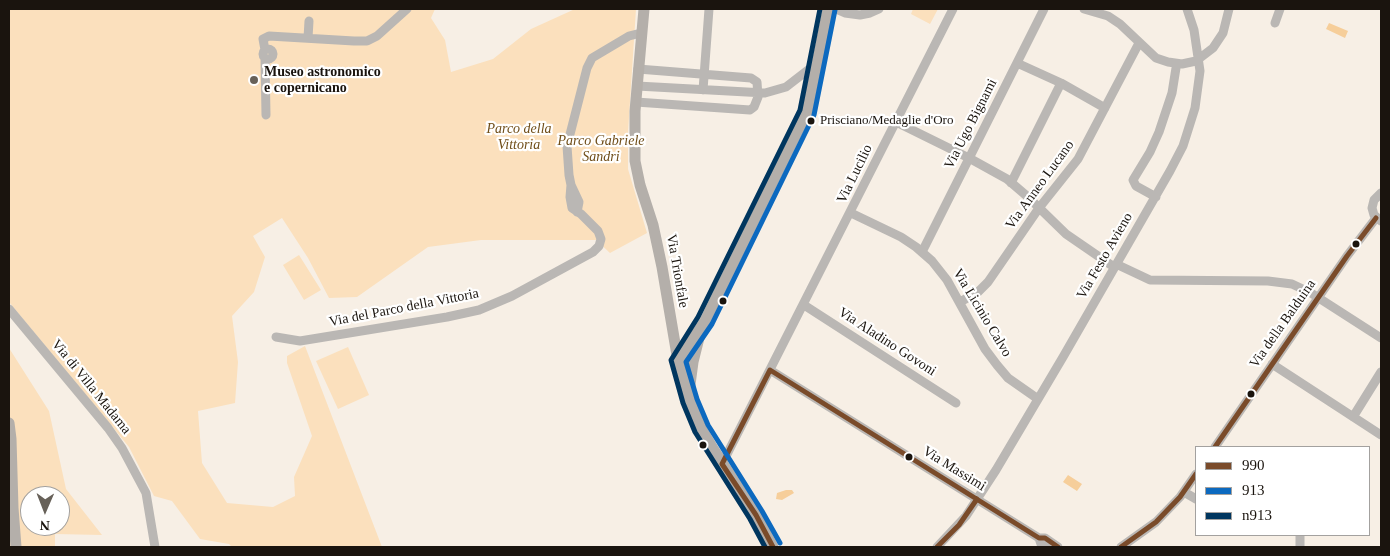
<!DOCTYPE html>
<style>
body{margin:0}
#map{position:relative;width:1390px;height:556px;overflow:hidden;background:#f7efe5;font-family:"Times New Roman",serif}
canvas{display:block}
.frame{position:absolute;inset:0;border:10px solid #1a140e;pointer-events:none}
.legend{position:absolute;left:1195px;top:446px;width:175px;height:90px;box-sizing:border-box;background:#fff;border:1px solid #a3a19f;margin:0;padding:6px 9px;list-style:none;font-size:15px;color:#1a140e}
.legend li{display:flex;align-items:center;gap:10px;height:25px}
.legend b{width:25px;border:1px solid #a3a19f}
.north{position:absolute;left:20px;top:486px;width:50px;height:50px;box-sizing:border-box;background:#fff;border:1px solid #a3a19f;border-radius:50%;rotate:181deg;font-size:14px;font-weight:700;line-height:20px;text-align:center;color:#1a140e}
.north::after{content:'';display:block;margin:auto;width:18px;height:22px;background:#676159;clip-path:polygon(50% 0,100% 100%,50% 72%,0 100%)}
</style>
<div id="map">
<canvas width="1390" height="556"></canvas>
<div class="frame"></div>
<ul class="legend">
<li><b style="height:6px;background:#7a4b2a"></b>990</li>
<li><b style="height:6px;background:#0c69bf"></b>913</li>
<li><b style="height:6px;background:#00365f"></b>n913</li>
</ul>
<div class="north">N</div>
</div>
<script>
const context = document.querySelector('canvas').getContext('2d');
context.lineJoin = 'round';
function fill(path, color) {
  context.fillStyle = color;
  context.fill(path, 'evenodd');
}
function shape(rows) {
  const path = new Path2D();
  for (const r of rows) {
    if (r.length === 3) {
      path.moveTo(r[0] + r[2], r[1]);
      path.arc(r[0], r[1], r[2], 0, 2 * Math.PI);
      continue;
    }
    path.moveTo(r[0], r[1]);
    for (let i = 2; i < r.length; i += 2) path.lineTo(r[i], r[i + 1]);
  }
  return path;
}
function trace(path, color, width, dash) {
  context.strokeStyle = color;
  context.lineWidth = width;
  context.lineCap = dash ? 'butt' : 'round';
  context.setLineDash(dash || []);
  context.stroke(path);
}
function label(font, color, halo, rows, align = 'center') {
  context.font = font + ' "Times New Roman",serif';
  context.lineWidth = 4.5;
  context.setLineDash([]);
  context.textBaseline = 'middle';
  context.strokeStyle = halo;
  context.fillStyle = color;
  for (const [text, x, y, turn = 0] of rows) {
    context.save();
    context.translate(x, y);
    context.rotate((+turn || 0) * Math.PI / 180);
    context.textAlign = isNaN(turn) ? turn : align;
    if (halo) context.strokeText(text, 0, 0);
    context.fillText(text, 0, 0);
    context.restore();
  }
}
fill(shape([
 [9,9,435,9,431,18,445,40,451,72,493,59,531,29,575,9,636,9,628,132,628,169,647,233,610,253,596,240,481,240,428,247,357,297,329,298,308,258,282,218,253,236,265,257,254,292,232,316,238,362,235,403,198,411,202,463,227,503,273,507,295,496,294,477,312,436,287,363,287,356,305,346,382,547,232,547,229,544,200,539,172,501,154,496,129,447,9,302],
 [913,9,938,9,930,24,911,14],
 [299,255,321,290,304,300,283,265],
 [348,347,369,395,338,409,316,361],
 [9,348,49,411,66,489,102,535,55,534,55,547,9,547],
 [30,496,60,496,60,526,30,526]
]), '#fbe0bd');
fill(shape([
 [1329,23,1348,31,1345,38,1326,29],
 [1068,475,1082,484,1077,491,1063,482],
 [786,490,792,490,794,493,782,500,776,499,777,493]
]), '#f6ce9a');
trace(shape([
 [836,9,845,13,860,15,870,13,879,9],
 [1084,9,1108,16,1120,24,1156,58,1168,62,1182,64,1196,61,1213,48,1223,33,1229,9],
 [1275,23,1280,9],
 [308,38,309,21],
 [268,54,5],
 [265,50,263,39,269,36,354,41,367,41,377,36,407,9],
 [265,59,266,115],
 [1017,63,1061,83,1105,108],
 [637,86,765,93,786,87,817,63],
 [703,90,709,9],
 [636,102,750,110,754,107,758,97,757,82,751,78,638,69],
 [896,122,969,158,1007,179,1028,197,1066,234,1114,267],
 [1011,183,1061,83],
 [1381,193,1374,200,1372,208,1374,215,1381,221],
 [1156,197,1136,186,1133,180,1150,152,1159,132,1172,93,1176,68],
 [577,212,579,202,571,185,569,175,567,146,587,68,592,58,629,36,641,33],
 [851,213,901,237,916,247,932,261,947,280,985,349,997,365,1008,378,1038,399],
 [922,252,1044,9],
 [1116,264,1150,280,1268,281,1292,284,1311,293,1381,338],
 [960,302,978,292,988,282,1039,208,1078,159,1139,43],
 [804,305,956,403],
 [9,309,108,428,122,448,146,493,155,547],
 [276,337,300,341,447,317,479,310,512,296,593,252,599,246,601,239,598,231,581,214,572,208,570,197,571,185],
 [1272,364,1381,435],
 [770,370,1039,538,1045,538,1058,547],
 [1353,417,1381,372],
 [1215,447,1347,256,1376,218],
 [722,464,953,9],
 [1184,492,1196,499],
 [1039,538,1041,544,1046,547],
 [937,547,966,516,996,470,1063,357,1170,171,1183,146,1195,108,1200,71,1194,30,1187,9],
 [1121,547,1156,522,1180,497,1196,474],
 [1300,547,1300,535]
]), '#bab7b4', 9);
trace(shape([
 [644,9,635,111,635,161,640,185,653,225,662,267,678,361,690,401,701,428,712,447,756,515,773,547],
 [678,361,705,321,807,112,828,9],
 [689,392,693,362,700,334],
 [9,423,11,439,13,508,16,547]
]), '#b4afaa', 11);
trace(shape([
 [1215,447,1347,256,1376,218],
 [773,547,756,515,722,464,770,370,1039,538,1045,538,1058,547],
 [937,547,959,525,977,499],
 [1121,547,1156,522,1180,497,1196,474]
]), '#7a4b2a', 5);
trace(shape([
 [780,543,762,511,708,425,697,399,686,362,712,324,814,115,835,10]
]), '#0c69bf', 5);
trace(shape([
 [765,547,750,519,695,432,683,403,671,360,698,317,800,110,820,9]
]), '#00365f', 5);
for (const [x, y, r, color] of [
 [254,80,5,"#676159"],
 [811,121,4.5,"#1a140e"],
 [1356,244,4.5,"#1a140e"],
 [723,301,4.5,"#1a140e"],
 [1251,394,4.5,"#1a140e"],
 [703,445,4.5,"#1a140e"],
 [909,457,4.5,"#1a140e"]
]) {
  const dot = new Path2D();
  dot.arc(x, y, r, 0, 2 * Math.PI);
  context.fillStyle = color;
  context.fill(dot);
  trace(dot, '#fff', 2);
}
label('13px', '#1a140e', '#fff', [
 ["Prisciano/Medaglie d'Oro",820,121]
], 'left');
label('bold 14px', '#1a140e', '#fff', [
 ["Museo astronomico",264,72],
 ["e copernicano",264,88]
], 'left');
label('14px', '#1a140e', '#fff', [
 ["Via Ugo Bignami",971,124,-63],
 ["Via Lucilio",855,174,-64],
 ["Via Anneo Lucano",1040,185,-54],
 ["Via Festo Avieno",1105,256,-60],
 ["Via Trionfale",677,271,80],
 ["Via del Parco della Vittoria",404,308,-11],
 ["Via Licinio Calvo",982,313,59],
 ["Via della Balduina",1283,324,-55],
 ["Via Aladino Govoni",887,342,33],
 ["Via di Villa Madama",91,387,51],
 ["Via Massimi",954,469,32]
]);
label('italic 14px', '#704e19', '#fff', [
 ["Parco della",519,129],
 ["Vittoria",519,145],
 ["Parco Gabriele",601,141],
 ["Sandri",601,157]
]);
</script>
